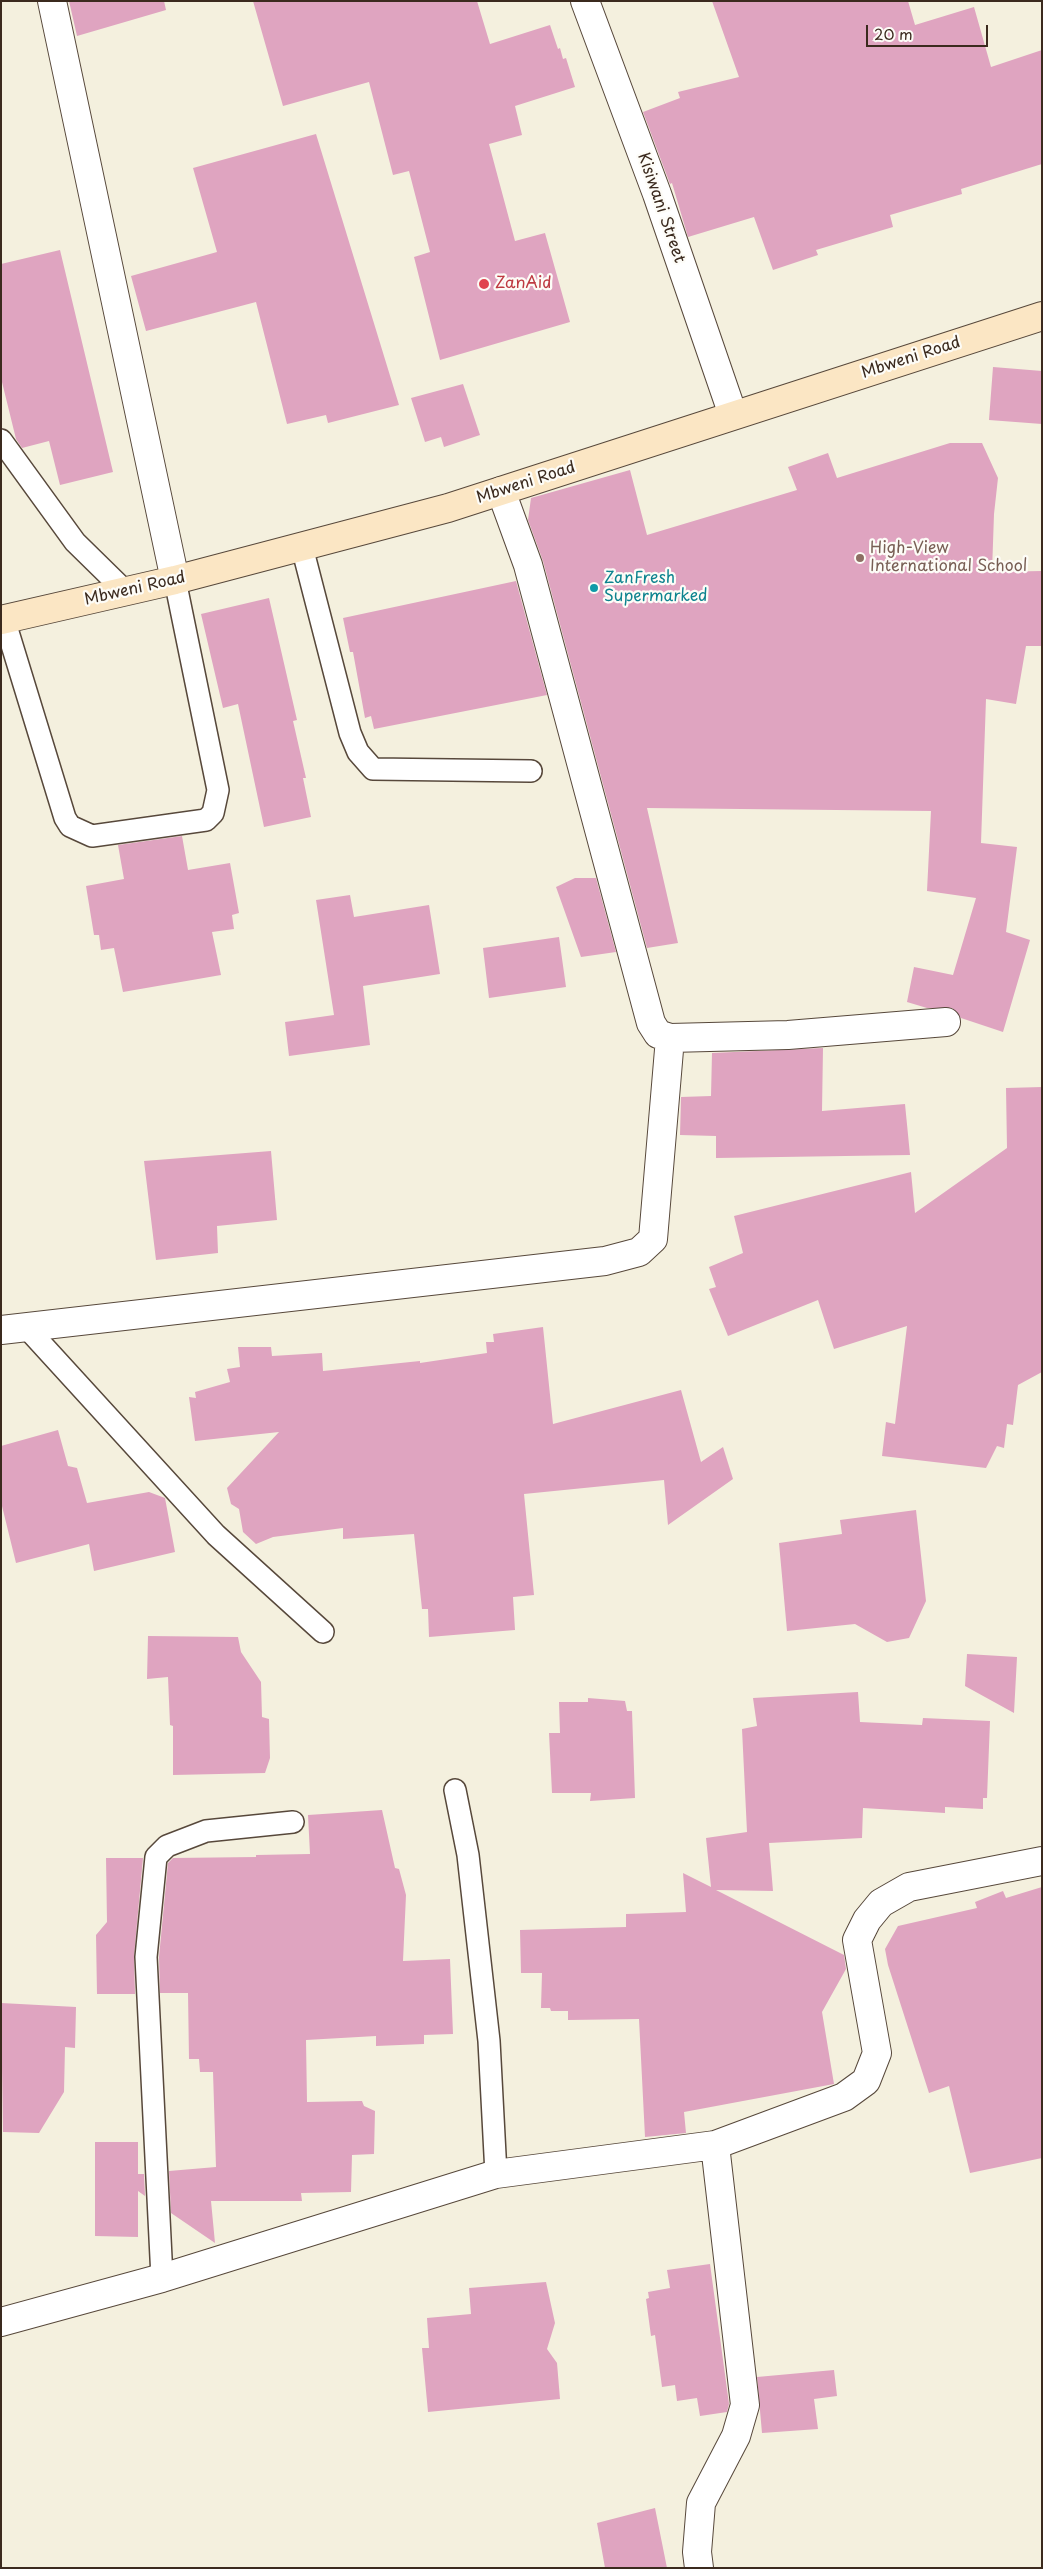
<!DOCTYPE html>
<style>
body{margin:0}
#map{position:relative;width:1043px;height:2569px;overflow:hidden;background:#f4f0de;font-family:"Playpen Sans",sans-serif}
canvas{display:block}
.frame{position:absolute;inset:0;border:2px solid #3b2a1e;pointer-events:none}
.scale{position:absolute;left:866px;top:25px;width:122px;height:22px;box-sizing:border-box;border:2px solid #3b2a1e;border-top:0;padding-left:6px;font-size:15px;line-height:18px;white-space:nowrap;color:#3b2a1e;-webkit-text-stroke:4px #fdfcf7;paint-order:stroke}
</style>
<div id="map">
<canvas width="1043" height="2569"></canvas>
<div class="frame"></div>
<div class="scale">20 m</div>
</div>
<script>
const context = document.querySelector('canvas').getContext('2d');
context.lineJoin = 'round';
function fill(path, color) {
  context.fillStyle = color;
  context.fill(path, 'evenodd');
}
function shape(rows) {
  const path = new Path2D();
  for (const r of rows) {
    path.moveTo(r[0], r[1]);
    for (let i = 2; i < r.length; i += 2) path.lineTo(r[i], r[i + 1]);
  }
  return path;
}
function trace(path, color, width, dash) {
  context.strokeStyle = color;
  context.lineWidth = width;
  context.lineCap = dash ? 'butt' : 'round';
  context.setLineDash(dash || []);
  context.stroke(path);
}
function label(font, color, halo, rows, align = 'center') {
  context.font = font + ' "Playpen Sans",sans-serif';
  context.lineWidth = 4.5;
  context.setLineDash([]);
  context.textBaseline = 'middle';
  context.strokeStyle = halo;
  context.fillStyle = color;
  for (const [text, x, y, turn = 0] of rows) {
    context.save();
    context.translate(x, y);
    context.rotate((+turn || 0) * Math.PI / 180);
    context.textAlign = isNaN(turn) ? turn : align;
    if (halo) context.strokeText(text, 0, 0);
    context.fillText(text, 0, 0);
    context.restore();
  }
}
fill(shape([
 [69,1,164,1,166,10,77,36],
 [253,1,477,1,490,44,550,25,558,49,560,48,563,59,566,58,575,87,515,106,522,135,489,144,515,241,545,233,570,322,440,360,414,257,430,252,409,171,393,175,369,82,283,106],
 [712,1,908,1,915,25,974,7,991,67,1042,50,1042,164,961,189,962,194,890,215,893,227,816,250,818,255,773,270,754,217,688,237,672,183,670,184,643,112,680,98,678,92,739,77],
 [316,134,399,405,328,423,326,415,287,424,256,302,146,331,131,276,217,252,193,168],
 [60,250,113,472,60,485,49,441,22,448,16,439,1,378,1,264],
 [993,367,1042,371,1042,424,989,420],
 [463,384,480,435,444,447,441,437,425,442,411,398],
 [950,443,982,443,998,478,994,514,992,572,1042,571,1042,646,1026,646,1016,704,986,699,981,843,1017,847,1006,932,1030,940,1003,1032,961,1018,952,1008,927,1008,907,1002,914,967,953,975,976,898,927,891,931,811,647,808,678,943,647,948,543,561,528,520,531,498,630,470,647,535,797,490,788,467,828,453,837,478],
 [516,581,547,695,374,729,371,716,365,718,353,652,350,652,343,618],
 [269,598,297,720,293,721,306,778,303,778,311,817,264,827,238,704,223,708,201,614],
 [182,836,188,870,230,863,239,913,232,915,234,929,212,932,221,975,123,992,114,948,101,950,99,935,94,935,86,886,124,879,118,845],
 [575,878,596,878,616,952,581,957,556,887],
 [350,895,354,917,429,905,440,974,363,986,370,1045,289,1056,285,1022,334,1015,316,900],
 [559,937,566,987,489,998,483,948],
 [823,1048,822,1111,905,1104,910,1155,716,1158,716,1136,680,1135,681,1097,711,1096,712,1053],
 [1042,1087,1042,1372,1018,1385,1013,1425,1007,1424,1004,1448,997,1446,986,1468,882,1456,886,1422,895,1424,907,1326,834,1349,818,1300,728,1336,709,1289,716,1287,709,1267,743,1253,734,1216,911,1172,915,1213,1007,1148,1006,1088],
 [271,1151,277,1220,217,1226,218,1253,156,1260,144,1161],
 [543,1327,553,1424,681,1390,701,1462,723,1447,733,1479,668,1525,664,1480,524,1494,534,1595,513,1597,515,1630,429,1637,428,1609,422,1609,414,1534,343,1539,343,1528,273,1537,256,1544,243,1532,239,1509,231,1504,227,1488,279,1432,195,1441,189,1397,196,1398,195,1392,230,1382,227,1369,240,1367,238,1347,271,1347,272,1356,322,1353,323,1371,420,1361,420,1363,487,1353,486,1342,494,1342,493,1334],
 [58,1430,68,1466,77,1468,87,1503,149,1492,165,1498,175,1552,94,1571,89,1544,16,1563,1,1502,1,1446],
 [916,1510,926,1601,909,1638,887,1642,855,1624,787,1631,779,1543,842,1534,840,1520],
 [148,1636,238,1637,241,1652,261,1682,262,1717,269,1719,270,1758,265,1773,173,1775,173,1726,170,1725,168,1677,147,1679],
 [967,1654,1017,1657,1014,1713,965,1686],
 [858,1692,860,1722,922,1725,923,1718,990,1721,987,1798,983,1798,983,1809,945,1807,945,1813,863,1808,862,1838,769,1843,773,1891,716,1890,844,1955,846,1969,822,2012,834,2084,684,2112,686,2133,645,2137,639,2019,568,2020,568,2011,551,2011,550,2008,541,2008,542,1973,521,1973,520,1930,626,1927,626,1914,686,1912,683,1873,711,1887,706,1838,747,1832,742,1729,757,1726,753,1698],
 [588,1698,625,1701,627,1711,632,1711,635,1798,590,1801,591,1793,552,1793,549,1733,560,1733,559,1702,588,1702],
 [382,1810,395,1868,399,1869,406,1895,403,1961,450,1959,453,2034,424,2035,424,2044,376,2046,376,2036,306,2040,307,2102,362,2101,364,2106,375,2111,374,2154,352,2155,351,2192,301,2193,302,2201,211,2201,215,2243,171,2213,169,2171,216,2167,213,2072,200,2072,199,2059,189,2059,188,1993,160,1993,159,1957,168,1863,173,1858,256,1857,256,1855,310,1854,308,1815],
 [106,1858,143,1858,134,1956,135,1994,97,1994,96,1935,107,1922],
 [1042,1887,1042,2158,970,2173,949,2086,929,2093,888,1965,885,1949,898,1926,977,1908,975,1902,1003,1891,1006,1898],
 [1,2003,76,2007,75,2048,65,2047,64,2092,39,2133,3,2132],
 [95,2142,138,2142,138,2174,144,2174,145,2196,138,2191,138,2237,95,2236],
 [710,2264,729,2404,727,2412,700,2416,697,2398,677,2401,675,2385,662,2387,655,2335,651,2336,646,2299,649,2298,648,2292,670,2288,667,2270],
 [546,2282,555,2323,547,2349,557,2363,560,2399,428,2412,422,2348,429,2348,427,2318,471,2314,469,2288],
 [834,2370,837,2396,814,2399,818,2429,762,2433,757,2377],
 [655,2508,667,2568,605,2568,597,2523]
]), '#dfa4c0');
const lane = shape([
 [1,440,75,542,126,592],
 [302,547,350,733,358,752,373,769,531,771],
 [4,619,65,818,70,826,92,836,206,820,213,813,218,790,175,580],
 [26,1327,216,1535,323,1632],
 [455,1790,468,1855,489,2041,496,2174],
 [162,2278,146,1957,156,1857,167,1846,206,1831,293,1822]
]);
const street = shape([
 [52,1,175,580],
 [585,1,657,194,733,415],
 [501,491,528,565,651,1023,658,1034,670,1038,788,1035,946,1022],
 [1,1330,605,1261,639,1252,653,1239,670,1038],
 [1,2322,162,2278,496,2174,715,2145,844,2097,866,2081,877,2053,857,1940,867,1920,881,1903,909,1887,1042,1861],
 [699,2568,697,2552,701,2503,736,2436,745,2405,715,2145]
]);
const secondary = shape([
 [1,620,175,580,448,508,1042,316]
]);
trace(lane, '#57483b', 24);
trace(street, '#57483b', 30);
trace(secondary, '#57483b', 30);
trace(lane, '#fff', 21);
trace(street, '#fff', 28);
trace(secondary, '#fbe6c4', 28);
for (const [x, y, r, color] of [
 [484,284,6,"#e0444e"],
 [860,558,5,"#8d6e63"],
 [594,588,5,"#0f9aa8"]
]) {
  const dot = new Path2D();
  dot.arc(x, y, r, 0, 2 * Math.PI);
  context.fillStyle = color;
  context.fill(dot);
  trace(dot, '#fdfcf7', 2);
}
label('16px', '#3b2a1e', '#fdfcf7', [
 ["Kisiwani Street",661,208,71],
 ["Mbweni Road",911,358,-18],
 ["Mbweni Road",526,483,-18],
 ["Mbweni Road",135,589,-13]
]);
label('16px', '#be3a42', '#fdfcf7', [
 ["ZanAid",495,284]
], 'left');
label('16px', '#785e54', '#fdfcf7', [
 ["High-View",870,549],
 ["International School",870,567]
], 'left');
label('16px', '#0d838f', '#fdfcf7', [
 ["ZanFresh",604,579],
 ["Supermarked",604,597]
], 'left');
</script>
